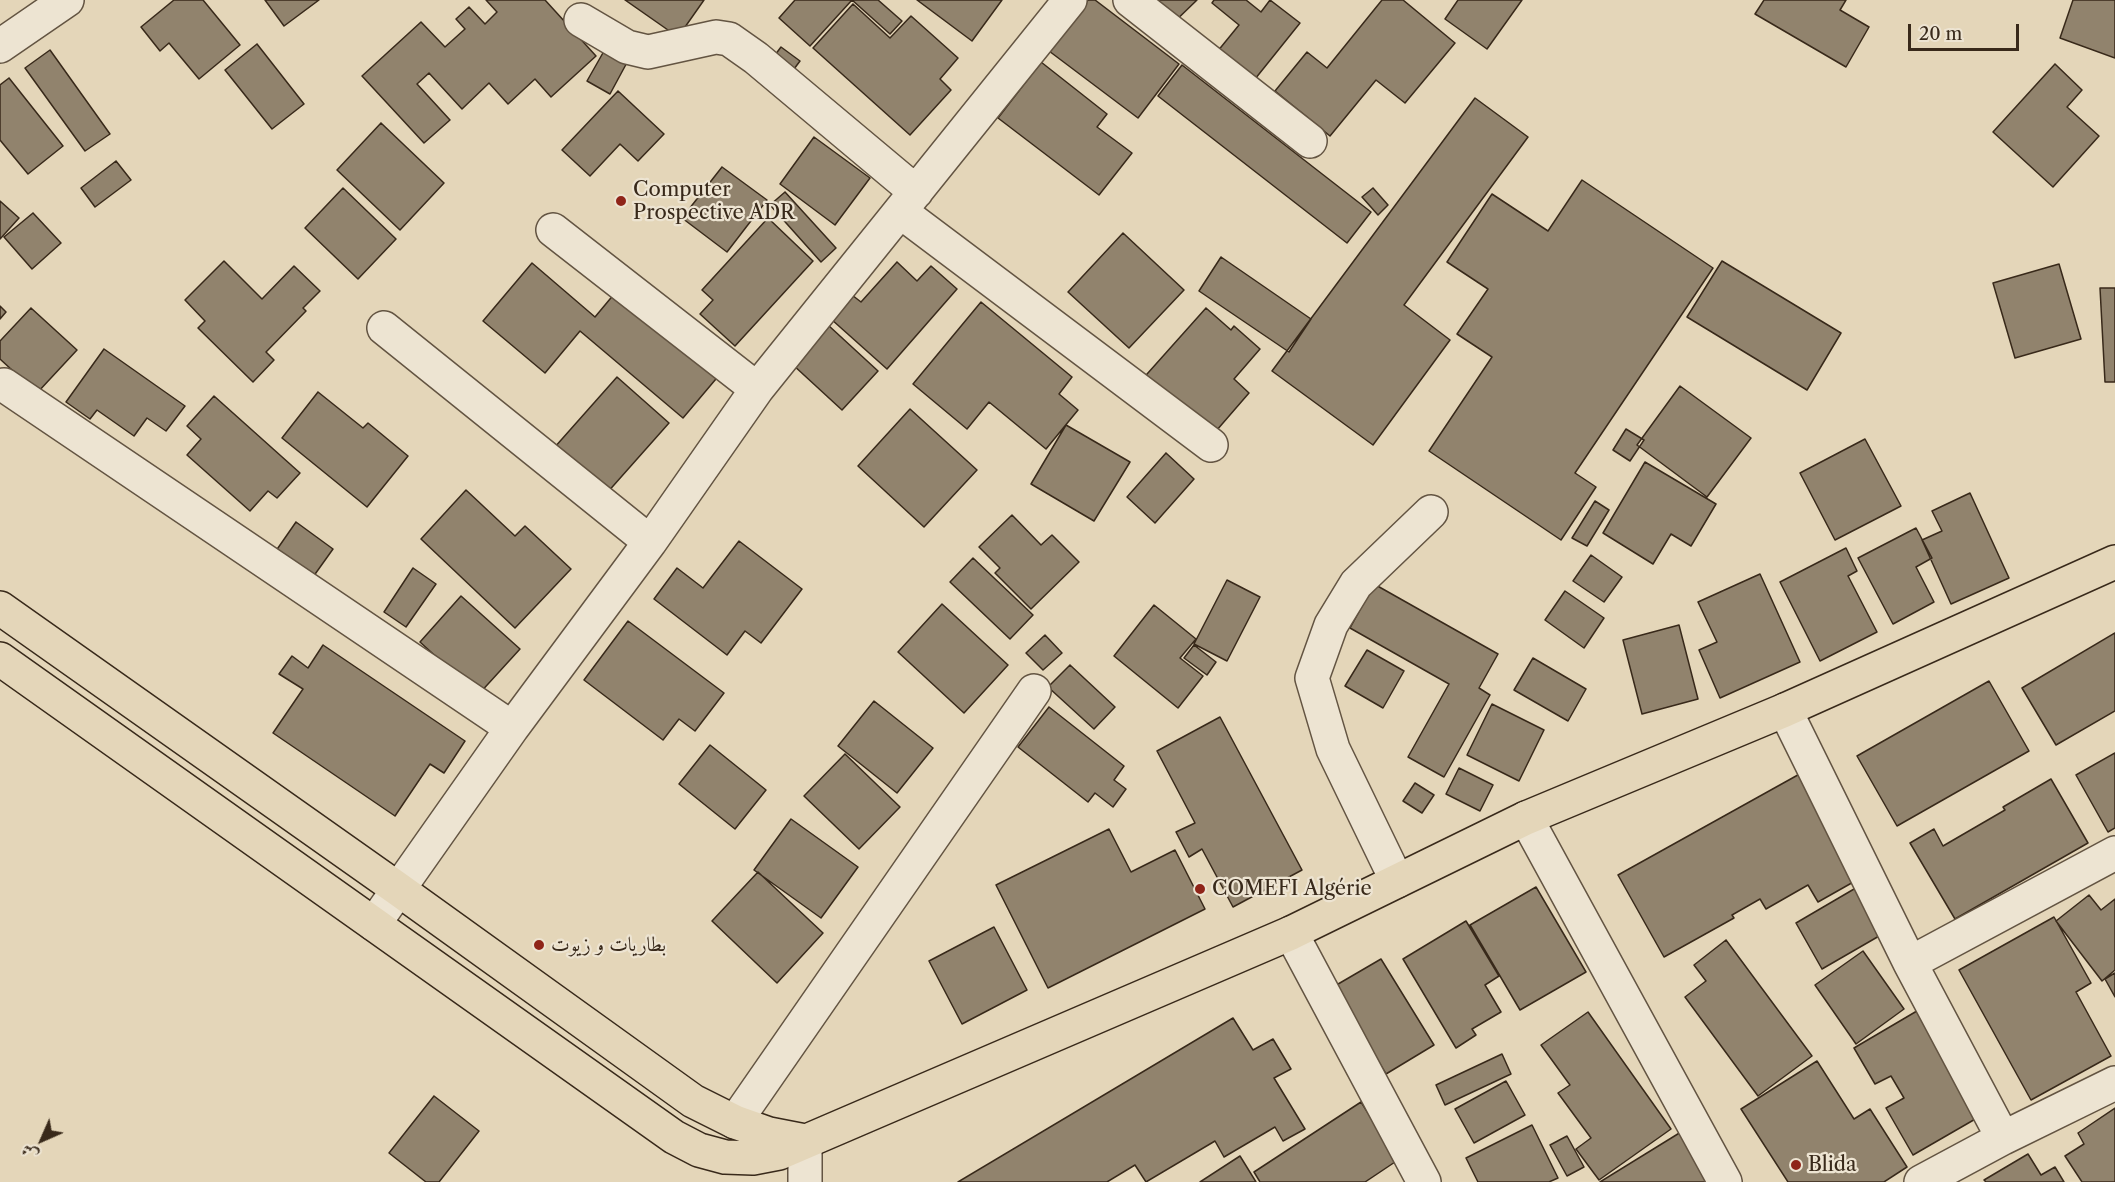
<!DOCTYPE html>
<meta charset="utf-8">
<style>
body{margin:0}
#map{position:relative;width:2115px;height:1182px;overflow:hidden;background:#e4d6b9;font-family:"Libre Caslon Text",Amiri,serif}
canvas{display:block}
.north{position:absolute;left:12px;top:1110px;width:60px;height:60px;-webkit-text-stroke:4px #ede4d2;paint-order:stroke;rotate:225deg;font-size:16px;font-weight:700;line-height:24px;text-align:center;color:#38291a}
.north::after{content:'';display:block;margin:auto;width:21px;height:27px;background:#38291a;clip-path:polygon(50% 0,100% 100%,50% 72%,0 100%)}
.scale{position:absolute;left:1908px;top:24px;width:111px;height:27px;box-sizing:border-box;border:3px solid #38291a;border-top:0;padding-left:8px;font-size:18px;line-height:21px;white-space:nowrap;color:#38291a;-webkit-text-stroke:4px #ede4d2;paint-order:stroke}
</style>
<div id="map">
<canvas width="2115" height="1182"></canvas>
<div class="north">ش</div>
<div class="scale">20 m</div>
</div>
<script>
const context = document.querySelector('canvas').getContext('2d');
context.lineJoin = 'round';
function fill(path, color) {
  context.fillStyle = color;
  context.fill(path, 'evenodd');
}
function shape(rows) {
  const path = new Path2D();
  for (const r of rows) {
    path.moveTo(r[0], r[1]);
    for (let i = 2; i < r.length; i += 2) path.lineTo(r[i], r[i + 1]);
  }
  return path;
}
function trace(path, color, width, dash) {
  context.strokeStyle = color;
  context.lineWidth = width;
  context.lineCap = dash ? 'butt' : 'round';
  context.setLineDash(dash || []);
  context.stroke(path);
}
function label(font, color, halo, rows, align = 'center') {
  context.font = font + ' "Libre Caslon Text",Amiri,serif';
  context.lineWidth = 4.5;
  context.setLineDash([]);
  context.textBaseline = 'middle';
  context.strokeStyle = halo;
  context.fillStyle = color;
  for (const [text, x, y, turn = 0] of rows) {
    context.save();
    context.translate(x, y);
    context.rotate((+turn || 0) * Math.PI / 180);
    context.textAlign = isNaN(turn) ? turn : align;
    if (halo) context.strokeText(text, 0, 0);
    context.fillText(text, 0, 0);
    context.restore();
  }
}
const building = shape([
 [174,0,203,0,240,45,199,79,169,43,160,51,141,27,174,0],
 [265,0,319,0,284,26,265,0],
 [486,0,545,0,596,56,551,97,535,79,508,104,489,83,462,109,429,73,417,84,450,120,424,143,362,76,421,22,445,47,465,29,456,19,469,7,485,24,497,12,486,0],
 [625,0,704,0,678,37,625,0],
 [795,0,852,0,810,46,779,18,795,0],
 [852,0,878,0,902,21,890,34,852,0],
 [917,0,1002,0,972,41,917,0],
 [1088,0,1095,0,1179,64,1138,118,1049,51,1088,0],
 [1138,0,1197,0,1166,30,1138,0],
 [1214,0,1246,0,1261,12,1270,0,1300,23,1247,89,1217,52,1239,25,1212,3,1214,0],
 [1382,0,1403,0,1455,43,1405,103,1376,80,1330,136,1275,91,1307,52,1327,68,1382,0],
 [1458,0,1522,0,1487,49,1445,19,1458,0],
 [1764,0,1846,0,1840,10,1869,27,1846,67,1755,14,1764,0],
 [2073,0,2115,0,2115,58,2060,38,2073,0],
 [853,4,890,38,911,16,958,58,940,79,951,90,910,135,813,48,853,4],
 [257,44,304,104,272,129,225,70,257,44],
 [608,44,630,57,610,94,587,81,608,44],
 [781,47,800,61,788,77,769,63,781,47],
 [50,50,110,134,85,151,25,68,50,50],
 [1041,62,1107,114,1097,127,1132,153,1099,195,998,118,1041,62],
 [2055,64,2082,90,2067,107,2099,136,2053,187,1993,132,2055,64],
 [1182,65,1371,212,1347,243,1158,96,1182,65],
 [9,78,63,146,28,174,0,140,0,85,9,78],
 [618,91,664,134,638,161,620,144,590,176,562,150,618,91],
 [1475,98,1528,137,1404,305,1450,340,1373,445,1272,371,1475,98],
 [381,123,444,183,400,230,337,170,381,123],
 [814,137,870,178,835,225,780,184,814,137],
 [116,161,131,180,95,207,81,188,116,161],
 [722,167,767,200,727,252,682,218,722,167],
 [1582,180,1713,268,1575,473,1596,487,1561,540,1429,451,1492,357,1457,334,1488,289,1447,262,1492,194,1548,231,1582,180],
 [343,188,396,239,358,279,305,228,343,188],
 [1373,188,1388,205,1378,215,1362,197,1373,188],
 [785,192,836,248,821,262,770,205,785,192],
 [0,201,19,218,0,239,0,201],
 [33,213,61,243,32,269,4,237,33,213],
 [768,218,813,261,735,346,700,314,713,300,702,290,768,218],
 [1123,233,1184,290,1129,348,1068,292,1123,233],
 [1221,257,1311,319,1289,352,1199,291,1221,257],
 [224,261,262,299,294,266,320,291,303,308,306,311,266,352,274,360,253,382,198,328,205,321,185,300,224,261],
 [1722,261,1841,333,1807,390,1687,317,1722,261],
 [897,262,917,281,931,266,957,289,887,369,831,319,852,295,861,302,897,262],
 [532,263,595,317,620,287,721,373,683,418,580,331,545,373,483,321,532,263],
 [2059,264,2081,339,2015,358,1993,283,2059,264],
 [2100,288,2115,288,2115,382,2105,382,2100,288],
 [981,302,1072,377,1059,394,1078,410,1046,449,989,402,967,429,913,384,981,302],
 [0,306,6,312,0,319,0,306],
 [31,308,77,350,37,393,0,359,0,341,31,308],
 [1206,308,1231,330,1234,326,1260,349,1234,379,1249,393,1210,438,1139,383,1206,308],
 [828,325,878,371,842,410,792,364,828,325],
 [104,349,185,406,166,431,147,418,134,436,97,410,90,419,66,402,104,349],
 [617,377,669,423,606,494,554,448,617,377],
 [1680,386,1751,438,1707,497,1637,445,1680,386],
 [318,392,363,428,368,423,408,456,367,507,282,438,318,392],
 [214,396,300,473,277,498,268,491,250,511,187,455,201,439,187,426,214,396],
 [910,409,977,470,924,527,858,466,910,409],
 [1066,425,1130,462,1094,521,1031,484,1066,425],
 [1626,429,1644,440,1630,461,1613,450,1626,429],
 [1865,439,1901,506,1835,540,1800,473,1865,439],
 [1166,453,1194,479,1155,523,1127,497,1166,453],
 [1645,462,1716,504,1691,546,1671,534,1653,564,1603,533,1645,462],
 [466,490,515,536,525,526,571,569,515,628,421,539,466,490],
 [1970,493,2009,578,1951,604,1922,540,1942,531,1932,511,1970,493],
 [1595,501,1609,510,1587,546,1572,538,1595,501],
 [1012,515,1041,545,1052,535,1079,562,1031,609,995,573,1000,568,979,547,1012,515],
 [296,522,333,549,308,584,271,558,296,522],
 [1916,528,1932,558,1916,567,1934,602,1893,624,1858,558,1916,528],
 [739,541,802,589,761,643,745,631,727,655,654,599,677,568,703,588,739,541],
 [1846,548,1857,571,1848,576,1877,632,1820,661,1780,582,1846,548],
 [1591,555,1622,577,1604,602,1573,581,1591,555],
 [973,558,1033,615,1010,639,950,582,973,558],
 [413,568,436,584,406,627,384,612,413,568],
 [1760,574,1800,662,1720,698,1699,650,1717,642,1698,602,1760,574],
 [1227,580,1260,597,1227,661,1194,644,1227,580],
 [1374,584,1498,654,1479,688,1490,695,1444,777,1408,757,1449,684,1350,628,1374,584],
 [1565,591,1604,618,1584,648,1545,620,1565,591],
 [461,596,520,649,478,695,420,642,461,596],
 [942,604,1008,665,964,713,898,652,942,604],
 [1154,605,1196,639,1180,658,1203,676,1178,708,1114,656,1154,605],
 [628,621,724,693,695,731,679,719,663,740,584,680,628,621],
 [1679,625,1698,699,1642,714,1623,640,1679,625],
 [2115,633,2115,711,2056,745,2022,688,2115,633],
 [1045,635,1062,653,1043,670,1026,653,1045,635],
 [323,645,465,741,444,773,430,764,395,816,273,733,303,689,279,674,292,656,308,668,323,645],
 [1194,645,1216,662,1207,675,1184,658,1194,645],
 [1367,650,1404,671,1383,708,1345,686,1367,650],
 [1533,658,1586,689,1568,721,1514,690,1533,658],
 [1070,665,1115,707,1094,729,1048,687,1070,665],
 [1989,681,2029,751,1897,826,1857,756,1989,681],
 [874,701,933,748,897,793,838,746,874,701],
 [1492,704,1544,730,1519,781,1467,755,1492,704],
 [1049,707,1124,766,1114,780,1126,789,1113,807,1095,793,1088,802,1018,747,1049,707],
 [1220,717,1302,870,1233,907,1202,849,1189,857,1176,832,1195,823,1157,751,1220,717],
 [710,745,766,790,735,829,679,784,710,745],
 [2115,753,2115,828,2108,832,2076,775,2115,753],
 [845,754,900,807,859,849,804,796,845,754],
 [1459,768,1493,785,1480,811,1446,794,1459,768],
 [1805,771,1864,876,1818,902,1808,885,1766,909,1760,899,1732,915,1734,918,1664,957,1618,875,1805,771],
 [2051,779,2088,843,1955,919,1910,843,1934,829,1943,846,2005,810,2003,807,2051,779],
 [1415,783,1434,795,1422,813,1403,801,1415,783],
 [791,819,858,867,821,918,754,870,791,819],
 [1109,829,1131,872,1175,850,1205,909,1048,988,996,885,1109,829],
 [758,872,823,933,777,983,712,921,758,872],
 [1866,882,1893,928,1822,969,1796,923,1866,882],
 [1536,887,1586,972,1520,1010,1470,925,1536,887],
 [2089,895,2101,910,2115,899,2115,970,2102,981,2056,921,2089,895],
 [2054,917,2091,983,2076,992,2111,1056,2031,1100,1959,970,2054,917],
 [1466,921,1499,976,1485,985,1501,1012,1472,1029,1476,1035,1456,1048,1403,959,1466,921],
 [994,927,1027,990,962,1024,929,961,994,927],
 [1726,940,1812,1056,1758,1096,1685,997,1706,981,1694,965,1726,940],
 [1863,951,1904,1009,1856,1044,1815,985,1863,951],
 [1381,959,1434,1045,1386,1074,1333,987,1381,959],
 [2115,973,2115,997,2105,979,2115,973],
 [1922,1008,1984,1114,1913,1155,1886,1108,1904,1098,1891,1076,1875,1084,1854,1048,1922,1008],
 [1588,1012,1671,1129,1599,1180,1576,1149,1591,1138,1558,1093,1570,1085,1541,1045,1588,1012],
 [1233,1018,1253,1050,1273,1039,1291,1069,1274,1078,1305,1129,1283,1141,1275,1127,1224,1157,1215,1141,1146,1182,1135,1165,1107,1182,958,1182,1233,1018],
 [1502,1054,1511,1074,1445,1105,1436,1085,1502,1054],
 [1817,1061,1854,1119,1870,1109,1907,1167,1884,1182,1788,1182,1741,1109,1817,1061],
 [1506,1081,1525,1115,1474,1143,1455,1109,1506,1081],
 [434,1096,479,1131,439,1182,426,1182,389,1153,434,1096],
 [1361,1102,1398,1160,1365,1182,1260,1182,1254,1172,1361,1102],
 [2115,1108,2115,1182,2082,1182,2065,1156,2084,1144,2078,1133,2115,1108],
 [1532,1125,1558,1178,1549,1182,1478,1182,1466,1158,1532,1125],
 [1681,1132,1710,1179,1705,1182,1600,1182,1681,1132],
 [1567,1136,1584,1167,1567,1176,1550,1145,1567,1136],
 [2028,1154,2041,1175,2055,1167,2064,1182,1986,1182,1984,1180,2028,1154],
 [1240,1156,1256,1182,1200,1182,1240,1156]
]);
fill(building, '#91836d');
trace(building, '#38291a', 1.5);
const minor = shape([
 [1130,0,1310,141],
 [581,20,627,47,648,52,716,37,729,39,756,58,916,192],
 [0,46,67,0],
 [901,212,1211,445],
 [553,230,757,389],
 [384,328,650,542],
 [4,385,512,728],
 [1785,710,1910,963,2003,1138],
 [1526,818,1725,1182],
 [1397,881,1333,749,1312,678,1331,625,1356,584,1431,512],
 [374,924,512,728,650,542,757,389,1070,0],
 [1291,933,1424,1182],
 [1910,963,2115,853],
 [735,1122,1034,691],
 [805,1141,805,1182],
 [1921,1182,2003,1138,2115,1083]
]);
const major = shape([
 [0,608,398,889,693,1101,735,1122,769,1134,805,1141],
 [0,659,674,1137,699,1150,725,1157,753,1158,779,1153,1291,933,1526,818,1785,710,2115,562]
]);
trace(minor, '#635442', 36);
trace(major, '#38291a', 36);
trace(minor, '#ede4d2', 33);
trace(major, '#e4d6b9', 33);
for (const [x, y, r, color] of [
 [621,201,6,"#8f2418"],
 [1200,889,6,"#8f2418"],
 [539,945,6,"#8f2418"],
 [1796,1165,6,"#8f2418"]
]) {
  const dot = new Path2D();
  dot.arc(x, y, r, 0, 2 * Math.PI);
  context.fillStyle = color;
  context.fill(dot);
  trace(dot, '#ede4d2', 2);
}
label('20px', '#38291a', '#ede4d2', [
 ["Computer",633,190],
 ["Prospective ADR",633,213],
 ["COMEFI Algérie",1212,889],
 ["بطاريات و زيوت",551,945],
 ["Blida",1808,1165]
], 'left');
</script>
